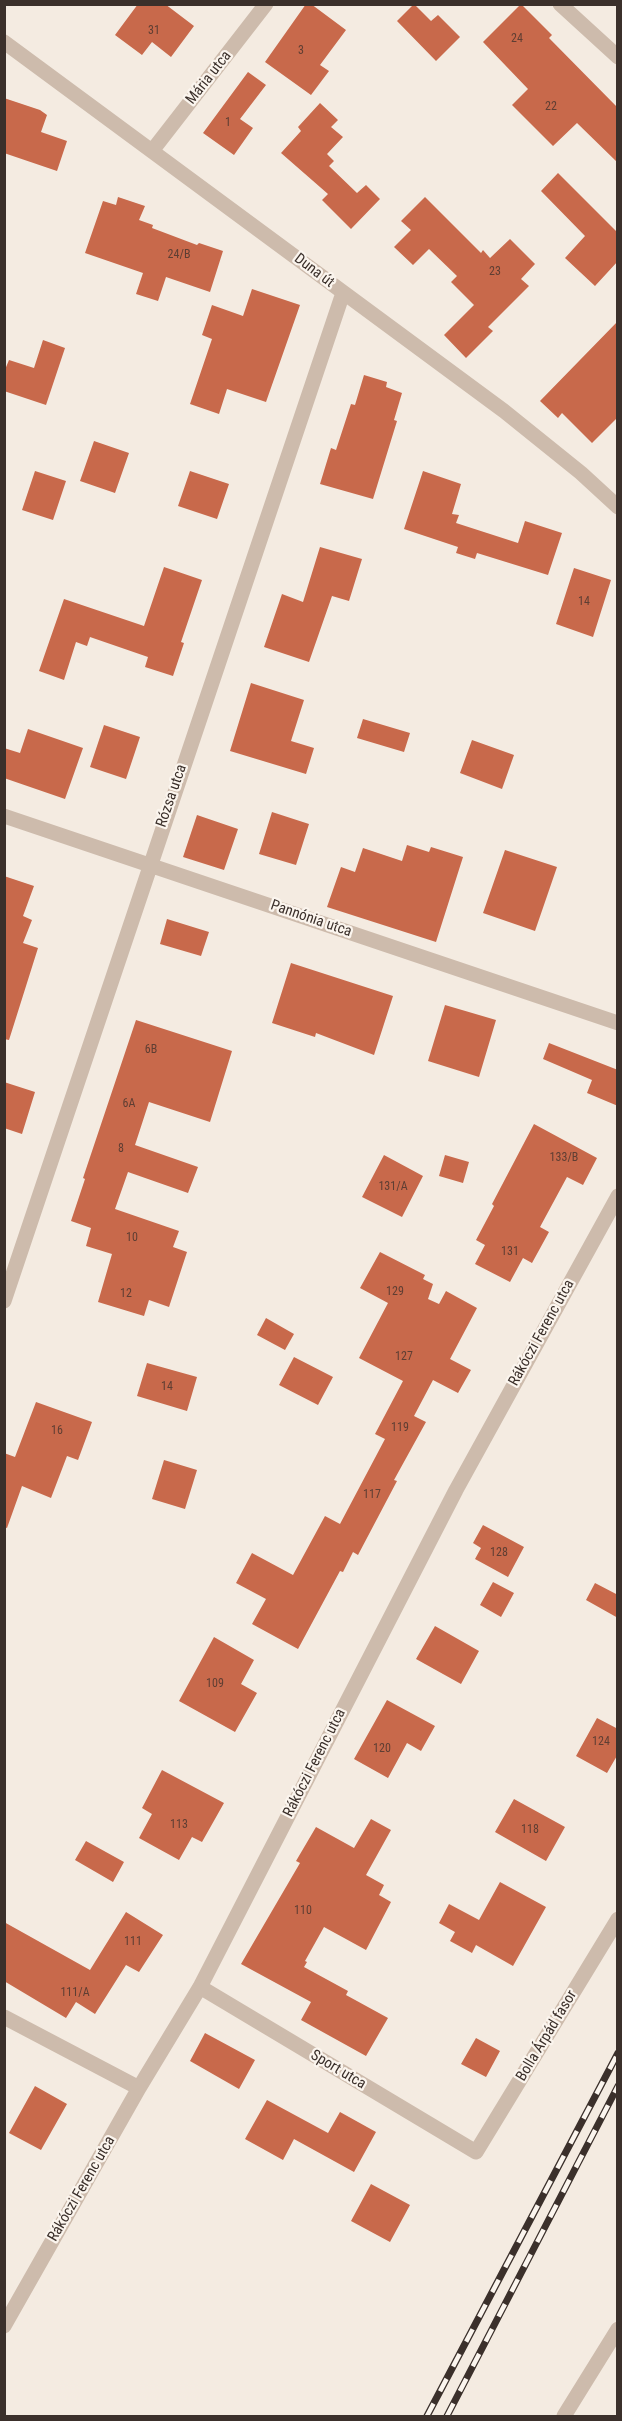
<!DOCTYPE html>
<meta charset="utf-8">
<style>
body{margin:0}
#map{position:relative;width:622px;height:2421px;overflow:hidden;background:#f4ebe1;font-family:"Roboto Condensed",sans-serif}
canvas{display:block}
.frame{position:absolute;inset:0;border:6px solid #3b302b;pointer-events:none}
</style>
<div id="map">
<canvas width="622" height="2421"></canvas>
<div class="frame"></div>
</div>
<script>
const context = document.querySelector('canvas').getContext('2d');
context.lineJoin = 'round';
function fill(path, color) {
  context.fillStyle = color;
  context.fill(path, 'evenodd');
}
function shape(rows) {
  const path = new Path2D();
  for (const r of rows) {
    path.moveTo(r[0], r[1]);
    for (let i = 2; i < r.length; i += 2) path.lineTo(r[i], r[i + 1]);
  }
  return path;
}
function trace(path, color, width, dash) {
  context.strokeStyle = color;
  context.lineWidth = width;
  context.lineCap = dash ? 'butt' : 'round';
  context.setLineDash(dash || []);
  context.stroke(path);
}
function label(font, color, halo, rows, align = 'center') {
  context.font = font + ' "Roboto Condensed",sans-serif';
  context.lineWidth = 4.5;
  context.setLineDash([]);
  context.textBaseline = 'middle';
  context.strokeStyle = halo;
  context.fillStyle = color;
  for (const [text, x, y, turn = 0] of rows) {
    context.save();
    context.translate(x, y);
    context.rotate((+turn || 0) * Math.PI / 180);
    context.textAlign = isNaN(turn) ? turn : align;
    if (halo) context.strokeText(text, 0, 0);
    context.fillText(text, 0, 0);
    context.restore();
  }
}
fill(shape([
 [138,4,165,4,194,26,171,57,152,42,142,55,115,35],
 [306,4,311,4,346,30,320,65,329,71,311,95,265,62],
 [414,4,431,21,438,15,460,37,436,61,397,21],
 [521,4,552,35,549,38,618,108,618,163,577,123,553,146,512,105,528,89,483,42],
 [248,72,266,85,240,119,253,128,234,155,203,133],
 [4,98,40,110,47,115,41,132,67,141,57,171,4,153],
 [320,103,338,120,331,127,343,137,327,154,334,161,329,166,357,193,366,185,380,199,351,229,322,200,328,194,281,153,301,131,298,127],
 [558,173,618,233,618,261,595,286,565,258,585,236,541,191],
 [118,197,145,206,139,220,153,225,152,228,197,245,199,243,223,251,210,292,166,277,158,301,136,294,143,273,85,253,103,201,116,205],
 [425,197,481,253,483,250,490,258,510,239,535,264,521,279,529,286,488,327,493,331,466,358,444,335,474,305,451,282,457,276,429,249,413,265,394,247,411,230,401,221],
 [252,289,300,305,266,402,227,389,219,414,190,404,212,339,202,335,212,305,243,316],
 [618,321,618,417,592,443,562,413,558,418,540,401],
 [43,340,65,348,46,405,4,391,4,372,9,360,34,368],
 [364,375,387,382,386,387,402,393,394,420,397,421,373,499,320,484,331,448,336,450,351,404,355,405],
 [94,441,129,453,115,493,80,481],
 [35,471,66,481,53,520,22,510],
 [190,471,229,484,217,519,178,506],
 [423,471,461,484,452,514,459,515,456,523,518,543,525,521,562,533,548,575,477,553,475,559,456,553,458,547,404,529],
 [320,547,362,559,349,601,332,596,309,662,264,647,282,594,303,602],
 [164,567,202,580,181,642,184,643,173,676,145,667,148,657,90,637,87,646,76,642,64,680,39,671,64,599,144,626],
 [574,568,611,580,593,637,556,624],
 [251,683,304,700,291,741,314,748,306,774,230,751],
 [363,719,410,733,404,752,357,738],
 [104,725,140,737,126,779,90,767],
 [28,729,83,748,65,799,4,778,4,748,20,753],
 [472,740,514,755,502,789,460,773],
 [272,812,309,824,296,865,259,854],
 [197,815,238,829,224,870,183,857],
 [407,845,429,852,431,847,463,857,436,942,327,907,341,867,355,872,363,848,402,861],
 [505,850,557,867,535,931,483,913],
 [4,876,34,886,23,916,32,920,23,943,38,948,9,1040,4,1039],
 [167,919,209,932,201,956,160,944],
 [291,963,393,996,374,1055,316,1033,315,1037,272,1023],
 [445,1005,496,1020,479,1077,428,1061],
 [136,1020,232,1051,210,1122,149,1102,135,1145,198,1167,188,1193,128,1172,115,1209,179,1231,173,1247,187,1252,169,1307,149,1300,144,1316,98,1302,112,1254,86,1246,91,1228,71,1221,85,1179,83,1178],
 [549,1043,618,1070,618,1106,587,1093,592,1080,543,1059],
 [4,1082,35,1092,22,1134,4,1128],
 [534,1124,597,1158,583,1185,567,1177,540,1227,549,1232,532,1263,523,1258,510,1282,475,1264,485,1245,476,1240,494,1206,492,1204],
 [384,1155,423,1176,402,1217,362,1197],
 [445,1155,469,1162,463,1183,439,1176],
 [380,1252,425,1275,423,1279,433,1284,428,1299,439,1304,446,1291,477,1308,450,1359,471,1370,458,1393,433,1380,414,1416,426,1422,394,1480,397,1481,358,1555,353,1552,343,1572,340,1571,298,1649,252,1624,266,1599,236,1583,252,1553,293,1575,325,1516,340,1524,385,1439,375,1434,403,1381,359,1358,388,1303,360,1288],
 [266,1318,294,1334,285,1350,257,1335],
 [294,1357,333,1377,318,1405,279,1385],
 [147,1363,197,1377,187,1411,137,1396],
 [36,1402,92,1422,78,1460,67,1456,51,1498,22,1486,7,1528,4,1527,4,1453,15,1457],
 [164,1460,197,1470,185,1509,152,1499],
 [483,1525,524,1547,508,1577,475,1559,481,1548,473,1543],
 [493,1582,514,1593,501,1617,480,1605],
 [595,1583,618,1595,618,1618,586,1600],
 [435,1626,479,1651,461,1684,416,1659],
 [214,1637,254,1660,241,1684,257,1693,235,1732,179,1701],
 [387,1700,435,1726,421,1751,407,1743,388,1778,354,1759],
 [597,1718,618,1729,618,1754,607,1773,576,1756],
 [162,1770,224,1803,202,1842,192,1837,179,1860,139,1838,152,1814,142,1808],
 [514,1799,565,1827,546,1861,495,1832],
 [371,1819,391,1830,366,1875,384,1885,379,1895,391,1902,366,1950,324,1927,305,1961,307,1962,304,1967,348,1991,346,1995,388,2018,366,2056,301,2020,311,2002,241,1964,300,1863,296,1861,316,1827,354,1848],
 [86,1841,124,1862,113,1882,75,1860],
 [500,1882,546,1907,513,1966,476,1945,472,1953,450,1941,455,1932,439,1923,449,1904,479,1920],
 [126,1912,163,1935,139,1972,126,1965,95,2014,76,2002,66,2018,4,1981,4,1922,90,1970],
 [205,2033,255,2060,239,2089,190,2061],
 [476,2038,500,2051,486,2077,461,2064],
 [35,2086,67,2104,41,2150,9,2133],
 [267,2100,328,2133,340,2112,376,2132,354,2172,294,2139,283,2160,245,2139],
 [371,2184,410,2205,390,2242,351,2221]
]), '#c8694b');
trace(shape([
 [560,4,618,57],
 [4,42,504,411,581,473,618,507],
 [152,151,266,4],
 [4,816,618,1023],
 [4,1301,343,293],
 [200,1987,476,2152,618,1919],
 [4,2017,139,2088],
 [4,2326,139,2088,200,1987,456,1490,618,1196],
 [564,2416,618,2329]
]), '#cdbbac', 15);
const rail = shape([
 [427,2416,618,2053],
 [447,2416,618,2086]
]);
trace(rail, '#3b302b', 7);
trace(rail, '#fbf5ee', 4.5, [14]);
label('12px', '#5e3e33', null, [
 ["31",154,31],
 ["24",517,39],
 ["3",301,51],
 ["22",551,107],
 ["1",228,123],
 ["24/B",179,255],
 ["23",495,272],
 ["14",584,602],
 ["6B",151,1050],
 ["6A",129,1104],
 ["8",121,1149],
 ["133/B",564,1158],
 ["131/A",393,1187],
 ["10",132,1238],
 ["131",510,1252],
 ["129",395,1292],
 ["12",126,1294],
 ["127",404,1357],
 ["14",167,1387],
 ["119",400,1428],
 ["16",57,1431],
 ["117",372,1495],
 ["128",499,1553],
 ["109",215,1684],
 ["124",601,1742],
 ["120",382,1749],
 ["113",179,1825],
 ["118",530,1830],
 ["110",303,1911],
 ["111",133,1942],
 ["111/A",75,1993]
]);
label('15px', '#3b302b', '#fbf5ee', [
 ["Mária utca",209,78,-52],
 ["Duna út",314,271,37],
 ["Rózsa utca",172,796,-71],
 ["Pannónia utca",311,919,19],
 ["Rákóczi Ferenc utca",542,1333,-61],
 ["Rákóczi Ferenc utca",315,1763,-63],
 ["Bolla Árpád fasor",547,2036,-59],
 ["Sport utca",338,2070,31],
 ["Rákóczi Ferenc utca",82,2189,-60]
]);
</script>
